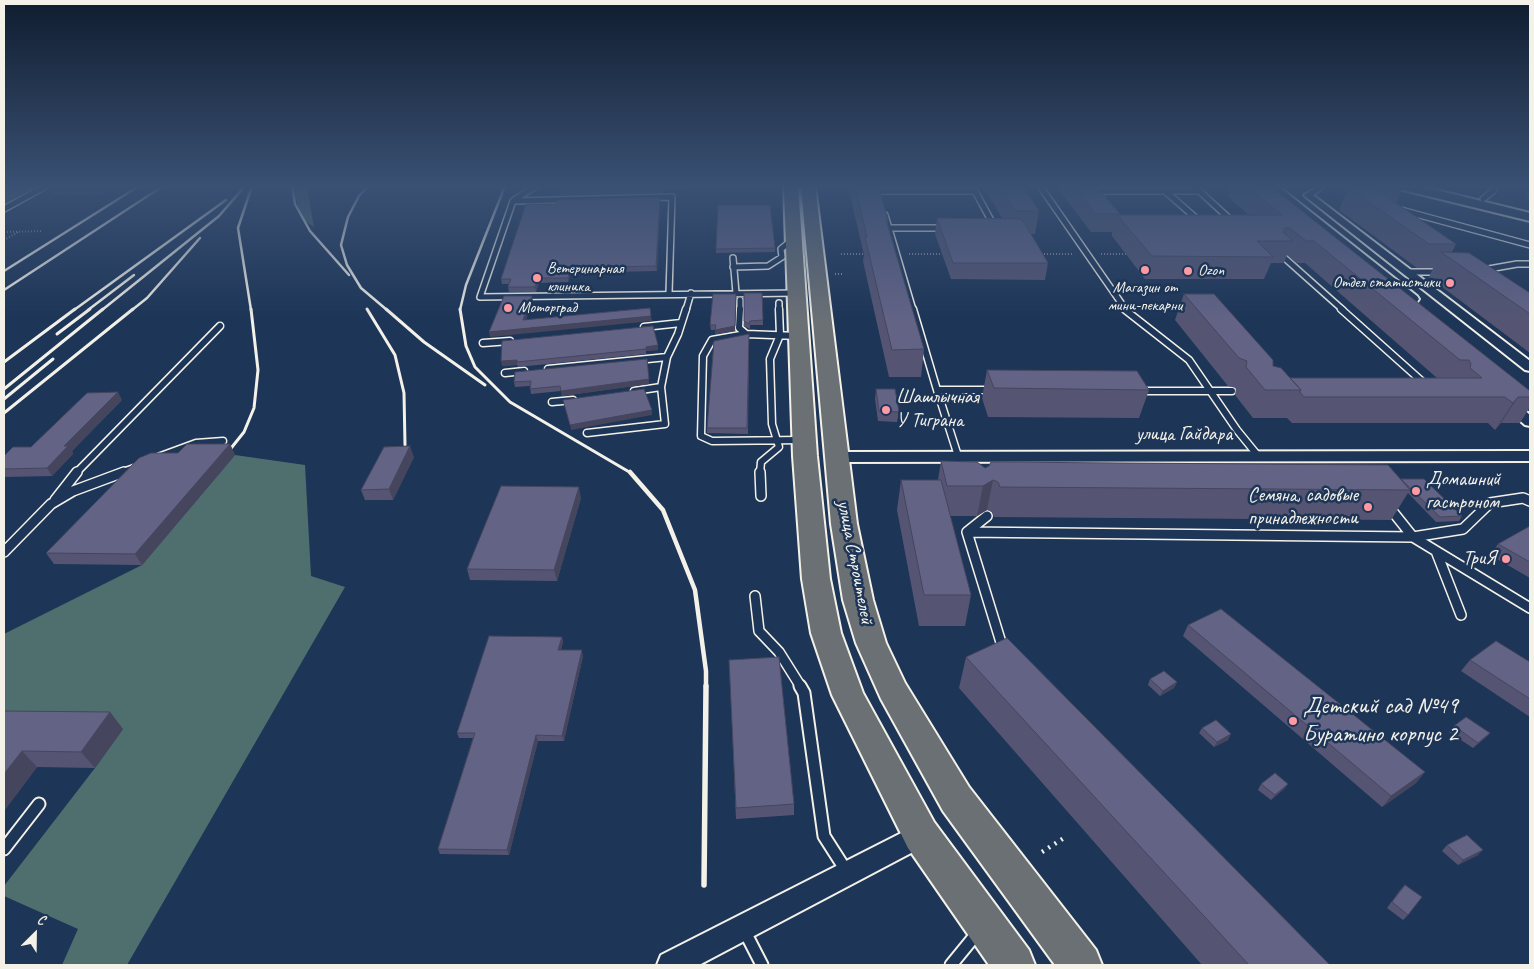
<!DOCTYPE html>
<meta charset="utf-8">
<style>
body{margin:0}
#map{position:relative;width:1534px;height:969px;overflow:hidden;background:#1d3557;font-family:Caveat,sans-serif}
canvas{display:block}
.frame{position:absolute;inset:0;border:5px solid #f4f1e8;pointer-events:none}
.north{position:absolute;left:10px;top:909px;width:50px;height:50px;-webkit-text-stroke:4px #1d3557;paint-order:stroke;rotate:23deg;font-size:14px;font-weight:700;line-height:20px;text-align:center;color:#f4f1e8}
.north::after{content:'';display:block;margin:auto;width:18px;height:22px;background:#f4f1e8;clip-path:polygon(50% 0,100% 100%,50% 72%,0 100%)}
</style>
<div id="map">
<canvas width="1534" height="969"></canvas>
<div class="frame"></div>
<div class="north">С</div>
</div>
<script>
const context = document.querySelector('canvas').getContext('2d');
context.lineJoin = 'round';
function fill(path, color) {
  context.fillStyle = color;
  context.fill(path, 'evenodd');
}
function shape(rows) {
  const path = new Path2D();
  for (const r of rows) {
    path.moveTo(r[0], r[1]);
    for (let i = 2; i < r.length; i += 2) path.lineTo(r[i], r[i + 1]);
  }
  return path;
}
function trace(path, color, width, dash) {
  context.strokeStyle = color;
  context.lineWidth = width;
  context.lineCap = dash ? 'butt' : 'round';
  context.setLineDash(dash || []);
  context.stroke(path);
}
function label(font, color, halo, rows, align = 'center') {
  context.font = font + ' Caveat,sans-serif';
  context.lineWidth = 5;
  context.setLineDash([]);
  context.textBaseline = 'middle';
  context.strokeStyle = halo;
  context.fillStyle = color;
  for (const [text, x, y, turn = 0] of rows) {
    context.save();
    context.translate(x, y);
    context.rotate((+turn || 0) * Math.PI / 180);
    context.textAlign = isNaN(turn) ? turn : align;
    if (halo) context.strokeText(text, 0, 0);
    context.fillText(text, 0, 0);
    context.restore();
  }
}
fill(shape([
 [4,186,37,186,4,204],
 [293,186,307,186,314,227,301,218],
 [235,455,305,465,311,576,345,587,127,965,62,965,78,929,4,896,4,886,95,768,123,729,4,728,4,634,142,565]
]), '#4f6f6f');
const laneFar3 = shape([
 [1040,186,1126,310],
 [1190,186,1196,188,1232,221],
 [877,191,975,191,994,226],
 [1165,191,1197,219],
 [1309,195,1322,186],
 [1102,197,1098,191,1200,191],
 [1483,199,1494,190],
 [514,200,536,186],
 [4,209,46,186],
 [1401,210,1530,245],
 [885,215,913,310],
 [889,228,945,228],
 [1279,253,1343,310],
 [733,258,736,293],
 [733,267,768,266,782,257,781,249,792,240],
 [1483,270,1517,264,1530,264],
 [1406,272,1439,272],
 [669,293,672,197,513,201,480,297,797,293],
 [779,303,779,310],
 [686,310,691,293],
 [740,310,740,300]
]);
const laneFar2 = shape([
 [740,309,739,328,746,334],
 [913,309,937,390,992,390],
 [1124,309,1189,360,1237,430,1259,457],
 [1341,309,1425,384],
 [644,327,681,323],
 [798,336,746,334,712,340,703,356,701,436,712,441,802,440],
 [483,343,510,341],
 [548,369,667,357,678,334,686,309],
 [505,373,524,371],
 [937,390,959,459],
 [634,391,661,387,667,357],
 [1139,391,1232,391],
 [552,402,573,400],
 [587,433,665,424,661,387],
 [158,457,196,443,223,441],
 [76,473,220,326],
 [120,473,134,468],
 [760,473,761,462,779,447,772,424,770,359,780,335,779,309]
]);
const laneFar1 = shape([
 [760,472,761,496],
 [55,500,77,472],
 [1389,507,1413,537,1530,608],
 [987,516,967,532,1003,649],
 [967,532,1413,537,1463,529,1490,503,1523,498,1530,501],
 [1436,551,1461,615],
 [4,552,51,504,73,491,124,472],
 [755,596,759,631,779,652,801,687]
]);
const lane = shape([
 [800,686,804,693,824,836,847,872],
 [4,849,39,804],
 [744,930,762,965],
 [951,965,978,932]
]);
const street = shape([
 [1267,186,1278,186,1417,296,1419,299,1417,302,1409,302,1267,186],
 [1309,192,1530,361,1530,371,1525,370,1306,197,1304,195,1309,192],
 [1507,398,1512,399,1530,415,1530,426,1525,425,1502,405,1500,402,1502,399,1507,398],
 [1530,451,1530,461,839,462,833,460,831,457,833,454,839,452,1530,451],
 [921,823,930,827,933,835,930,843,699,965,657,965,661,955,921,823]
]);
const secondary = shape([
 [1398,186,1420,186,1530,213,1530,221,1399,189,1398,186]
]);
const primary = shape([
 [784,186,798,186,817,456,830,579,841,633,863,693,934,822,1029,950,1035,965,989,965,908,848,832,695,811,633,802,579,793,456,784,186],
 [801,186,815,186,857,524,873,600,886,643,905,683,969,787,1096,950,1102,965,1055,965,943,811,881,699,856,643,843,600,831,524,801,186]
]);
trace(laneFar3, '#f4f1e8', 8);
trace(laneFar2, '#f4f1e8', 9);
trace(laneFar1, '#f4f1e8', 12);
trace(lane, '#f4f1e8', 15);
trace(street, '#f4f1e8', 4);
trace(secondary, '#f4f1e8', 4);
trace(primary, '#f4f1e8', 4);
trace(shape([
 [54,193,104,193],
 [4,232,41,231],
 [4,240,18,232],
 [841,254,867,254],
 [909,254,945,254],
 [1041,254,1072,254],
 [1101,254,1130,254],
 [835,274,844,274]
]), '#f4f1e8', 2, [0.5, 2.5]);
trace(shape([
 [1042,852,1067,836]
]), '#f4f1e8', 4.5, [2, 5.5]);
trace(laneFar3, '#1d3557', 5);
trace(laneFar2, '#1d3557', 6);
trace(laneFar1, '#1d3557', 9);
trace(lane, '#1d3557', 11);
fill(street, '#1d3557');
fill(secondary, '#1d3557');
fill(primary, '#6b7074');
trace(shape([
 [292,186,295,204,310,231,349,275],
 [368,186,359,196,348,217,341,245,347,265,361,288,387,310],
 [4,271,139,186],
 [4,290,163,186],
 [74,310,226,200],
 [88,310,134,275],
 [102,310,219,216,245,186],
 [132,310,147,298,200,238],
 [251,310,238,228,252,186],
 [460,310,466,285,505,186]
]), '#f4f1e8', 2.5);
trace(shape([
 [367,309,395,355,404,393,405,445],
 [386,309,424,342,485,385],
 [460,309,466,346,475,367,510,402,631,473],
 [57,334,90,309],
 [4,362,75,309],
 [4,389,103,309],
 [4,399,53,359],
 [4,413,133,309],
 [228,452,244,432,254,408,258,370,251,309]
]), '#f4f1e8', 3);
trace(shape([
 [630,472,663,510,695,590,706,671,706,687]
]), '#f4f1e8', 4.5);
trace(shape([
 [704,885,706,686]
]), '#f4f1e8', 5.5);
fill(shape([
 [559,186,685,186,685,189,661,190,661,193,560,195],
 [848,186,878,186,888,220,888,225,924,349,921,377,889,377,863,261,864,255],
 [983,186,1023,186,1039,211,1035,234,1031,234,1048,263,1045,280,951,279,935,234,937,218,1002,218],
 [1056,186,1161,186,1096,186,1120,214,1120,215,1249,215,1227,196,1231,186,1270,186,1530,391,1530,407,1520,423,1501,423,1495,430,1488,423,1292,423,1287,418,1253,418,1235,395,1236,388,1228,386,1175,320,1184,294,1273,366,1290,378,1437,378,1305,263,1297,263,1287,255,1284,263,1271,263,1264,279,1145,279,1112,236,1112,232,1091,232],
 [1343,186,1403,186,1396,203,1456,244,1452,252,1530,293,1530,353,1429,277,1433,268,1417,268,1339,210,1347,191,1341,190],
 [1530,190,1530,199,1526,198],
 [660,202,657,271,571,273,568,282,539,283,536,292,509,292,508,287,509,284,502,284,501,279],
 [775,248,775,252,716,253,716,249],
 [744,293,762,293,763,325,750,325,750,329,744,326],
 [736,294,735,331,715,334,715,330,711,330,710,325],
 [749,334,748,434,707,433,707,428],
 [502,341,658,350,646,351,646,354,518,367,517,365,502,366],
 [647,359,649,384,562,396,561,391,531,394,530,386,515,387,514,382],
 [987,370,1149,390,1139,418,988,417,982,398],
 [876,389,899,412,897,422,878,421,875,399],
 [122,400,72,451,73,454,52,476,4,477,4,456,31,447],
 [230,444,235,455,142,565,54,564,46,553],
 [414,457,393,500,365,500,361,490],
 [941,461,985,468,1401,479,1462,516,1459,521,1436,522,1408,493,1391,520,994,517,992,512,987,510,977,516,950,516,971,595,965,626,919,626,897,510,901,480,938,480],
 [581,498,557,581,470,580,467,569],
 [1530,526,1530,578,1490,555,1498,544],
 [1188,625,1425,772,1416,783,1382,807,1183,636],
 [562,637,563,642,561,650,583,656,564,741,538,741,509,855,440,854,438,849,473,738,459,738,457,733],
 [966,657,1330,965,1202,965,959,688],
 [729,660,794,804,794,815,736,819],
 [1470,660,1530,662,1530,717,1461,671],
 [1150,679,1177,682,1174,688,1160,696,1148,685],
 [4,711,110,712,123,729,95,768,37,767,4,811],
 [1454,726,1490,733,1485,738,1473,748,1449,732],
 [1202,728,1228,740,1214,747,1199,733],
 [1261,784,1288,784,1284,789,1271,800,1258,790],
 [1447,845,1478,855,1458,865,1442,851],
 [1405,885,1408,915,1403,920,1387,908,1400,890]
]), '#555573');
fill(shape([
 [660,197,660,202,657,271,656,266],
 [570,268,571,273,568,282,568,278],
 [538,278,539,283,536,292,535,287],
 [736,294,735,331,715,334,715,330],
 [532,296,533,301,524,325,523,320],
 [651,316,652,321,490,337,489,332],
 [658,345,658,350,646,351,646,347],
 [517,360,517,365,502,366,501,361],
 [649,379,649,384,562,396,561,391],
 [118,392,122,400,72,451,73,454,52,476,47,468,64,446],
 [1518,397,1501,423,1495,430,1513,403],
 [652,410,652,415,571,430,570,425],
 [230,444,235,455,142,565,135,554],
 [410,446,414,457,393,500,389,489],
 [993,480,987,510,977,516,983,486],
 [579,487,581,498,557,581,554,570],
 [562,637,563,642,559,656,558,650],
 [582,650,583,656,564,741,562,736],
 [1177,682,1174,688,1160,696,1163,691],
 [110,712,123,729,95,768,81,752],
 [1490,733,1485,738,1473,748,1478,743],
 [1231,734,1228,740,1214,747,1217,742],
 [536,735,538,741,509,855,507,850],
 [22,751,37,767,4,811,4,774],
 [1425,772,1416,783,1382,807,1391,796],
 [1288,784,1284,789,1271,800,1275,795],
 [1483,850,1478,855,1458,865,1463,860]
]), '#45455e');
const building = shape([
 [559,186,623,186,559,188,559,186],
 [855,186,878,186,888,220,886,220,924,349,892,350,865,237,867,237,855,186],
 [1000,186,1023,186,1039,211,1015,211,1000,186],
 [1073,186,1096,186,1120,214,1095,214,1073,186],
 [1247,186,1270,186,1530,391,1530,397,1518,397,1513,403,1505,397,1304,397,1300,392,1301,390,1290,378,1482,378,1470,368,1471,364,1469,360,1460,360,1314,241,1306,241,1290,228,1285,228,1283,232,1293,241,1257,241,1273,257,1152,256,1117,215,1282,215,1247,186],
 [1350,186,1371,186,1456,244,1429,244,1349,188,1350,186],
 [1393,186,1403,186,1403,189,1393,186],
 [660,197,656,266,570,268,568,278,538,278,535,287,508,287,511,279,501,279,526,204,556,204,557,200,660,197],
 [718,205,770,205,775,248,716,249,718,205],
 [937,218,1022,219,1048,263,953,263,937,218],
 [1441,252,1469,253,1530,293,1530,314,1441,252],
 [744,293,762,293,763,320,750,321,749,324,744,321,744,293],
 [713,294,736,294,735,326,715,330,716,325,710,325,713,294],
 [1184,294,1214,294,1273,360,1273,366,1281,368,1301,390,1265,390,1246,367,1247,361,1239,358,1184,294],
 [504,296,532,296,523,320,650,308,651,316,489,332,504,296],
 [653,326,658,345,646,347,646,349,517,362,517,360,501,361,502,341,653,326],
 [749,334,747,428,707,428,714,341,749,334],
 [647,359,649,379,561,391,560,386,530,389,531,381,514,382,515,372,647,359],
 [987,370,1137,371,1149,390,994,388,987,370],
 [644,389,652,410,570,425,563,400,644,389],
 [876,389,895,389,899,412,879,411,876,389],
 [118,392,64,446,68,446,47,468,4,469,4,456,13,447,31,447,87,393,118,392],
 [187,444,230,444,135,554,46,553,139,458,151,453,178,453,187,444],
 [410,446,389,489,361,490,384,447,410,446],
 [941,461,977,462,985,468,989,466,991,462,1388,465,1410,490,1000,487,998,482,993,480,983,486,947,486,941,461],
 [1401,479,1424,479,1462,516,1440,517,1401,479],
 [901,480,941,480,971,595,924,595,901,480],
 [501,486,579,487,554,570,467,569,501,486],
 [1530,526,1530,562,1498,544,1530,526],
 [1221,609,1425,772,1391,796,1188,625,1221,609],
 [489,636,562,637,558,650,582,650,562,736,536,735,507,850,438,849,475,733,457,733,489,636],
 [1007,638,1330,965,1249,965,966,657,1007,638],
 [1496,641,1530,662,1530,699,1470,660,1496,641],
 [779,657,794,804,736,808,729,660,779,657],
 [1164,671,1177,682,1163,691,1150,679,1164,671],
 [4,711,110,712,81,752,22,751,4,774,4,711],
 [1466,717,1490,733,1478,743,1454,726,1466,717],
 [1216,720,1231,734,1217,742,1202,728,1216,720],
 [1275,773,1288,784,1275,795,1261,784,1275,773],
 [1467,835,1483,850,1463,860,1447,845,1467,835],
 [1405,885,1422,897,1408,915,1392,902,1405,885]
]);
fill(building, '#636386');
trace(building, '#45455e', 1);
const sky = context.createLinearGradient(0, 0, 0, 322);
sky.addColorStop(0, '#101d30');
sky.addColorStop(0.58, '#3a5174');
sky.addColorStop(1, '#3a517400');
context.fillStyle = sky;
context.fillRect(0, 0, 1534, 322);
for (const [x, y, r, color] of [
 [1145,270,5,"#ff9aa2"],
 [1188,271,5,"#ff9aa2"],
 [537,278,5,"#ff9aa2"],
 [1450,283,5,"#ff9aa2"],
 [508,308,5,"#ff9aa2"],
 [886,410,5,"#ff9aa2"],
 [1416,491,5,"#ff9aa2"],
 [1368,507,5,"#ff9aa2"],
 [1506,559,5,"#ff9aa2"],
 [1293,721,5,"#ff9aa2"]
]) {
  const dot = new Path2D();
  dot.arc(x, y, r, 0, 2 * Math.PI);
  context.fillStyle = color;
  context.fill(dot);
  trace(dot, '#1d3557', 2);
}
label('16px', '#f4f1e8', '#1d3557', [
 ["Ветеринарная",547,269],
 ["клиника",547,287],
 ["Ozon",1198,271],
 ["Отдел статистики",1440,283,"right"],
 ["Магазин от",1145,288,"center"],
 ["мини-пекарни",1145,306,"center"],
 ["Моторград",518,308]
], 'left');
label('20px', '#f4f1e8', '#1d3557', [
 ["Шашлычная",896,398],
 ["У Тиграна",896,421],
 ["Домашний",1426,480],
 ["гастроном",1426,503],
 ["Семяна, садовые",1358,496,"right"],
 ["принадлежности",1358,519,"right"],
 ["ТриЯ",1496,559,"right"]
], 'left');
label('20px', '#f4f1e8', '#1d3557', [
 ["улица Гайдара",1184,435],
 ["улица Строителей",855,562,79]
]);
label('24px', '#f4f1e8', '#1d3557', [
 ["Детский сад №49",1303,707],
 ["Буратино корпус 2",1303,735]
], 'left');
</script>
